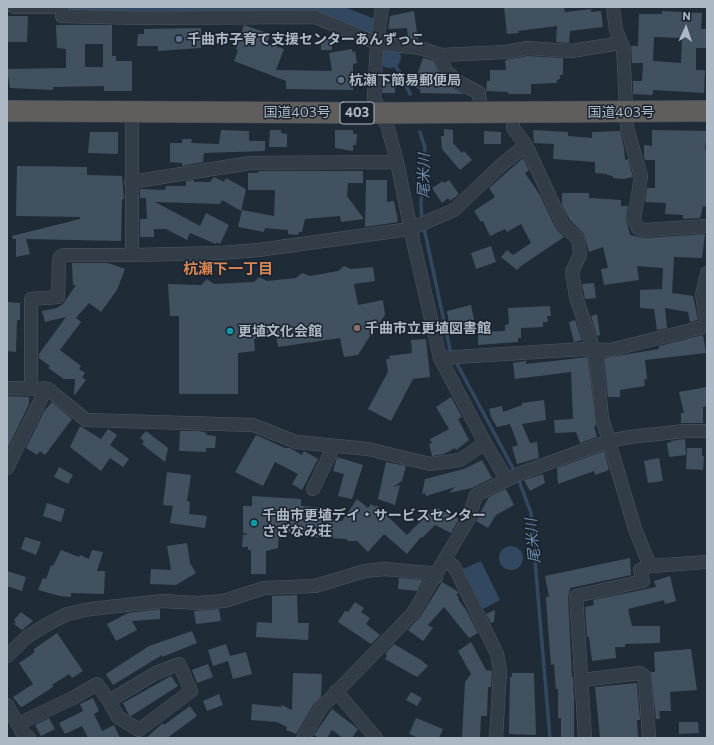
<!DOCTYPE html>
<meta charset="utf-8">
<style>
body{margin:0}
#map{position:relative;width:714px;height:745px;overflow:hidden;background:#202b38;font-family:Commissioner,sans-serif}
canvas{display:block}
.frame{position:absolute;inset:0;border:8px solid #adb8c5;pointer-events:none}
.north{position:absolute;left:666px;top:8px;width:40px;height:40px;-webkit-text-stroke:3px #19222d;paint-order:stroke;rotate:3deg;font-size:11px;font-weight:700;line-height:16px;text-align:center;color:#adb8c5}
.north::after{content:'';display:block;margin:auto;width:14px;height:18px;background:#adb8c5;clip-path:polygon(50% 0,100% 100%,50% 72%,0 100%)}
</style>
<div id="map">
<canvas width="714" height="745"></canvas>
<div class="frame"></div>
<div class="north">N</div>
</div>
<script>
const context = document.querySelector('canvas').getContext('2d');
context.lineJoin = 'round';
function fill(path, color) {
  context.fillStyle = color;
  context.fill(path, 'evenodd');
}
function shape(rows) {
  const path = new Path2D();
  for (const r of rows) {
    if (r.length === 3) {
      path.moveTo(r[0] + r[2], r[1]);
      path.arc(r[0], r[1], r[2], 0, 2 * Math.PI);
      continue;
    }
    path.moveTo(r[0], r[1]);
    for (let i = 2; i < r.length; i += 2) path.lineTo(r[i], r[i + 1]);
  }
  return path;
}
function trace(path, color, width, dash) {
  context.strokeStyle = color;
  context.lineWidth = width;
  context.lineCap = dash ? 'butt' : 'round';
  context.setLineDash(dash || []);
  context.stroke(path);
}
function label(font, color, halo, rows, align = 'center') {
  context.font = font + ' Commissioner,"Noto Sans JP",sans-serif';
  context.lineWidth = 3;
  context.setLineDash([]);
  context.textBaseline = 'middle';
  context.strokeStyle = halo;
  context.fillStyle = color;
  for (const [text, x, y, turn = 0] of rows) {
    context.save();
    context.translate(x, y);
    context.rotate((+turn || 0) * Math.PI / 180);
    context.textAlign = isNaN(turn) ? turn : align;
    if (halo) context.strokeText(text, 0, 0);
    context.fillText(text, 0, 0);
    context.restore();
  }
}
fill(shape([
 [511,558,12],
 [481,561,500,600,483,609,463,569]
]), '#324860');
trace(shape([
 [390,57,402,76,410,94],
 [420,132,425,148,421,203,422,220],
 [424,228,450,349],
 [456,362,515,472],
 [518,478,531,513,550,738]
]), '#324860', 3.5);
trace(shape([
 [71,8,307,8,323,10,370,29],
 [387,52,390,57]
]), '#324860', 22);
fill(shape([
 [504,7,564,7,565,12,591,9,591,12,601,11,603,27,570,31,569,43,556,42,557,26,518,31,519,33,507,34],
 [414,11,418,40,408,39,407,28,388,29,390,16],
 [662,11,702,13,701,29,707,29,707,48,696,48,696,70,705,70,704,93,653,90,653,94,651,95,633,94,633,81,642,81,643,63,632,63,631,46,638,46,639,14,662,14],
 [654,37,682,38,681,63,653,61],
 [7,16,28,16,27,42,7,42],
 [56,25,112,25,112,56,116,56,116,61,132,61,132,91,104,91,104,86,53,87,53,90,10,88,7,69,66,68,66,49,57,48],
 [85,44,103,44,103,67,85,67],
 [244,25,270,34,267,43,284,49,276,70,332,71,329,53,352,49,352,52,355,51,357,63,353,64,353,90,286,89,286,81,234,61,238,50,236,49],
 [201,28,201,48,158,51,158,46,137,46,138,34,144,34,144,29],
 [321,38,332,38,332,50,321,50],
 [527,56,563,58,563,75,560,75,560,79,557,80,557,83,531,84,531,94,508,94,508,92,486,91,487,81,490,81,490,70,506,70,505,60],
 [423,58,434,61,440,76,452,87,464,94,420,93,420,89,416,88,416,78],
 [383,81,395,81,395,93,382,93],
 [444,129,453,130,453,143,462,153,464,151,472,160,460,170,442,149,441,136,444,136],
 [221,130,249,131,249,141,265,141,265,151,204,153,203,162,182,166,182,163,170,162,170,143,182,143,182,139,192,139,191,143,219,144],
 [270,130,281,130,281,133,287,134,287,147,269,147],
 [335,130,353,130,353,134,357,134,356,145,353,145,353,151,335,148],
 [533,130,568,132,568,136,592,138,592,132,620,131,624,148,625,160,628,159,633,177,624,179,613,178,613,176,607,175,607,174,595,173,595,162,553,159,554,144,534,143],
 [652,130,707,131,705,150,707,151,707,207,703,206,700,218,683,219,683,215,665,214,666,203,645,202,647,188,655,188,655,160,645,160,644,157,644,145,652,146],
 [484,131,501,132,501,144,484,144],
 [90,132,118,132,118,154,88,153],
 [523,158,529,170,525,173,540,195,556,229,564,237,521,266,517,270,501,257,507,250,513,255,531,243,521,224,507,232,505,229,490,236,483,221,481,222,474,211,495,197,489,188],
 [17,166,87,167,87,175,122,176,124,199,122,199,121,241,26,239,30,254,16,257,16,239,13,239,12,236,80,219,80,217,16,216],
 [258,171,363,171,363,183,348,183,347,196,364,219,341,222,340,216,305,219,302,232,299,232,298,235,288,234,288,230,265,228,264,232,238,227,242,210,274,216,275,190,248,190,248,173,258,173],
 [214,177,224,182,226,178,246,189,241,211,222,200,220,204,155,202,200,226,206,213,229,225,220,244,217,242,216,244,190,233,187,240,166,229,154,229,154,237,140,237,140,219,147,219,146,198,140,198,140,189,165,190,166,186,186,186,186,181,194,180,194,182,210,182],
 [366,180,387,180,387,202,394,201,398,222,365,227],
 [449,180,459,194,450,201,448,198,442,203,432,188,443,181,444,183],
 [562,193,589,193,589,198,621,200,621,206,628,206,626,219,630,235,645,238,705,234,702,258,674,257,672,293,693,296,698,320,690,322,688,312,665,308,667,328,657,330,654,309,640,308,640,290,662,289,663,268,637,266,639,280,604,285,601,269,608,268,603,247,589,252,584,234,570,220,562,205],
 [491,246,496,262,476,269,471,253],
 [72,263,108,263,125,269,117,290,101,312,89,303,76,318,81,322,60,350,81,366,79,369,85,373,82,377,86,380,74,396,75,379,64,379,48,368,50,366,39,358,39,354,66,317,45,322,42,311,57,308,63,304,76,285,73,285],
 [344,266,351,269,373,267,375,281,354,284,358,305,383,300,385,315,373,332,373,336,370,336,358,355,344,357,340,338,278,347,276,336,254,339,255,351,238,353,238,394,179,394,179,316,170,316,168,284,201,285,207,279,214,284,254,282,259,277,267,281,296,278,302,273,310,276,338,271],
 [594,283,596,298,585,299,582,284],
 [8,302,20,303,20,320,17,320,16,352,7,351],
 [471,305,474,320,449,324,447,311],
 [550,306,551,316,547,316,548,322,543,322,543,327,521,328,521,338,518,338,518,342,478,345,478,332,505,331,505,325,509,324,508,308],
 [597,314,600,335,597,336,591,316],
 [575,320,582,340,574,342,569,322],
 [703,335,706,353,645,360,647,379,644,380,645,386,620,390,620,397,608,397,604,358,659,349,659,346],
 [426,339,430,377,413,379,391,421,368,409,388,372,386,359,390,359,389,356,412,353,411,340],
 [588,357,596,426,594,426,597,437,580,443,576,432,555,433,554,420,573,419,571,372,515,379,513,363,526,361,526,364],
 [707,387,707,406,703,407,703,423,681,423,681,413,684,413,679,392],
 [7,396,29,397,29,404,7,450],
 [451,397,462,417,458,419,469,440,456,450,455,448,444,454,432,456,429,444,432,443,430,439,449,429,436,407],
 [544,400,546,420,522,424,530,443,537,442,539,458,517,464,512,447,518,445,510,424,497,427,491,417,489,409,502,406,503,412,522,405,522,403],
 [52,402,72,419,45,455,40,451,37,455,26,448,44,411],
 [80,426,101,439,108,429,117,435,110,445,129,459,123,467,110,458,101,471,70,447],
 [146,431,168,448,165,462,142,444,144,441,140,438],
 [180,431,199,431,207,433,206,435,216,436,215,448,206,448,206,452,179,451],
 [256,435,285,448,290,448,302,455,304,451,318,459,302,490,292,484,298,474,275,462,263,486,235,472],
 [685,439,686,455,669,457,667,443,671,442,671,441],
 [687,448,702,448,702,456,704,456,703,470,686,469],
 [604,451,609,470,595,475,594,471,558,484,557,468],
 [337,457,363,465,352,499,338,496,344,474,333,471],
 [659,458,663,481,648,483,644,461],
 [482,460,492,478,472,488,449,493,455,487,426,496,425,493,422,494,425,479,464,469],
 [386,462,406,466,402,481,393,487,400,485,395,505,378,499],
 [59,467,73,475,68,484,54,477],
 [167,472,191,475,187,501,190,502,189,514,207,516,205,528,170,523,173,506,163,505],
 [543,474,545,483,530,491,524,480],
 [506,489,514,505,496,515,488,528,476,521,489,497],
 [252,496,301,499,301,506,328,508,327,520,342,521,357,499,368,508,371,504,375,507,376,505,407,535,435,507,459,519,451,533,435,525,422,538,421,537,407,554,384,534,368,552,357,541,347,541,347,539,314,537,314,534,279,532,278,548,266,551,266,574,251,574,251,550,248,550,248,547,242,547,243,535,249,534,243,533,243,506,252,506],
 [47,503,65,509,61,522,43,516],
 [25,537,41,542,36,555,21,549],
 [187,543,190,563,196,573,176,585,150,584,151,569,171,570,167,546],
 [61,550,79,557,80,555,89,559,92,550,103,552,97,571,105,571,104,594,71,593,71,597,60,596,38,590,43,578,46,579,51,565,53,566],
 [630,558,631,575,570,588,568,597,572,677,573,677,574,698,574,738,561,738,561,718,558,718,558,689,556,689,554,664,551,665,547,614,546,597,549,597,545,576],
 [7,571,26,577,22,591,7,586],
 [670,576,676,601,665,604,664,600,628,609,632,626,660,626,660,643,625,644,625,647,615,647,616,658,592,661,589,637,587,637,585,607,594,605,593,600,656,587,654,581],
 [399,578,423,580,417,591,398,589],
 [442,582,457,591,459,594,456,594,459,598,458,599,466,610,478,633,469,638,444,607,428,625,433,628,423,641,408,630,420,617],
 [297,595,298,623,309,623,308,640,256,637,257,622,272,623,272,596],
 [355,602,364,608,361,612,370,618,366,624,380,635,371,644,338,622,345,611,348,612],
 [160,609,160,619,132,621,137,630,116,641,107,624,128,613],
 [219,609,221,621,196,624,194,611],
 [495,610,494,622,491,623,486,614],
 [21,612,33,621,22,630,14,624,16,622,14,620],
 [192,631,197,643,162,657,162,655,113,685,106,674,149,646],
 [57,633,83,671,72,678,69,674,52,685,53,687,22,707,20,706,13,697,33,684,19,663,34,653,34,649],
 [471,642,486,670,492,671,491,687,488,687,487,716,481,716,480,738,462,737,465,682,471,674,458,651],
 [226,644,230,656,246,652,252,674,233,679,228,661,213,666,208,650],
 [394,644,421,660,428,666,417,677,385,659,387,655,385,654],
 [691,649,697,690,670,692,671,711,659,711,660,719,656,719,651,672,655,672,654,652],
 [208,664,213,677,197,683,192,670],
 [293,673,322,674,321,697,314,704,296,734,286,730,287,727,277,722,251,720,252,704,281,707,282,705,292,710],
 [512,673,534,673,536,735,509,734,510,677,512,677],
 [171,676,178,686,131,716,129,715,123,703],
 [637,683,640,720,637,720,638,738,600,738,595,687],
 [411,692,422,698,417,706,406,700],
 [219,694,223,705,207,711,203,701],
 [93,698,99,711,94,714,102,731,114,725,120,738,88,738,82,726,65,734,59,723,83,711,80,704],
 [190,706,197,716,167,738,146,738,163,723,164,725],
 [332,709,358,729,352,738,343,738,332,730,327,738,319,738,314,735],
 [49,718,55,729,41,736,35,725],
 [416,718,443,729,439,738,419,738,409,734],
 [679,722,698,722,699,733,679,734]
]), '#425160');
const minor = shape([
 [14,7,62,7],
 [62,7,62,16,138,18,315,17,377,43,420,48,441,55,506,52,527,48,571,51,621,43],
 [382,7,377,43,374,98,387,125,397,162,414,245,440,358,485,443,507,480],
 [613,7,616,30,623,47,627,128,641,176,634,220,638,228,644,230,707,226],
 [441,55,445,70,457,81,479,93,481,112],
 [513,112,513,128,526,145,563,225,578,239,580,255,572,272,576,297,596,357,602,418,635,529,650,566,707,562],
 [131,182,250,163,397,162],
 [132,255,220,253,258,250,410,229,454,210,500,166,526,145],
 [707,273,702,295,707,326],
 [440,358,584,349,610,350,707,326],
 [31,387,31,299,58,297,59,260,60,257,64,255,132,255,132,111],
 [7,388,48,389,86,420,253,425,296,442,368,449,430,464,460,460,485,443],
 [7,468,42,397,44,388],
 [313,489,334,446],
 [446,559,455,568,497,654,500,671,496,738],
 [7,656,28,636,46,625,67,614,91,609,162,601,199,603,224,601,264,588,315,586,365,571,384,569,430,573,436,577],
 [582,680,640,673,645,677,649,738],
 [336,691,376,738],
 [7,705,22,732,29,738],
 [18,724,73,698,97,684,109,701,156,673,179,664,191,691,139,730,118,717,109,701],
 [303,738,321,708,413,613,468,520,476,495,521,473,609,441,630,437,684,431,707,431],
 [585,738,576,596,643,581,640,570,650,566]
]);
const trunk = shape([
 [7,111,381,113,707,111]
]);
trace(minor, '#4e5863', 14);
trace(trunk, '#3e4853', 22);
trace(minor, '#333d48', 13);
trace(trunk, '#605e5c', 21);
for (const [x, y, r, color] of [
 [179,39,4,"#5c6f8a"],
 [341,80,4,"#5c6f8a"],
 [357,328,4,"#8d6e63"],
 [230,331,4,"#0f9aa8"],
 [254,523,4,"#0f9aa8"]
]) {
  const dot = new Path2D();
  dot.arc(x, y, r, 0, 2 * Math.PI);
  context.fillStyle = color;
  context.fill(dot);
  trace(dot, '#19222d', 1.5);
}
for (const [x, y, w] of [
 [357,113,34]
]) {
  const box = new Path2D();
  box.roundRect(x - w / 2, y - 11, w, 22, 3);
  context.fillStyle = '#19222d';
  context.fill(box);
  trace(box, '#adb8c5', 1);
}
label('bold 13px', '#adb8c5', null, [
 ["403",357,113]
]);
label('bold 14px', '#adb8c5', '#19222d', [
 ["千曲市子育て支援センターあんずっこ",187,39],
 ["杭瀬下簡易郵便局",349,80],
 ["千曲市立更埴図書館",365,328],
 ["更埴文化会館",238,331],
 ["千曲市更埴デイ・サービスセンター",262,515],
 ["さざなみ荘",262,531]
], 'left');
label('14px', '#adb8c5', '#19222d', [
 ["国道403号",297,112],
 ["国道403号",621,112]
]);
label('italic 15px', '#6d8baa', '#19222d', [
 ["尾米川",424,176,-89],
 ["尾米川",533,541,-95]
]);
label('bold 15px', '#d68758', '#19222d', [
 ["杭瀬下一丁目",228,269]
]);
</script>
